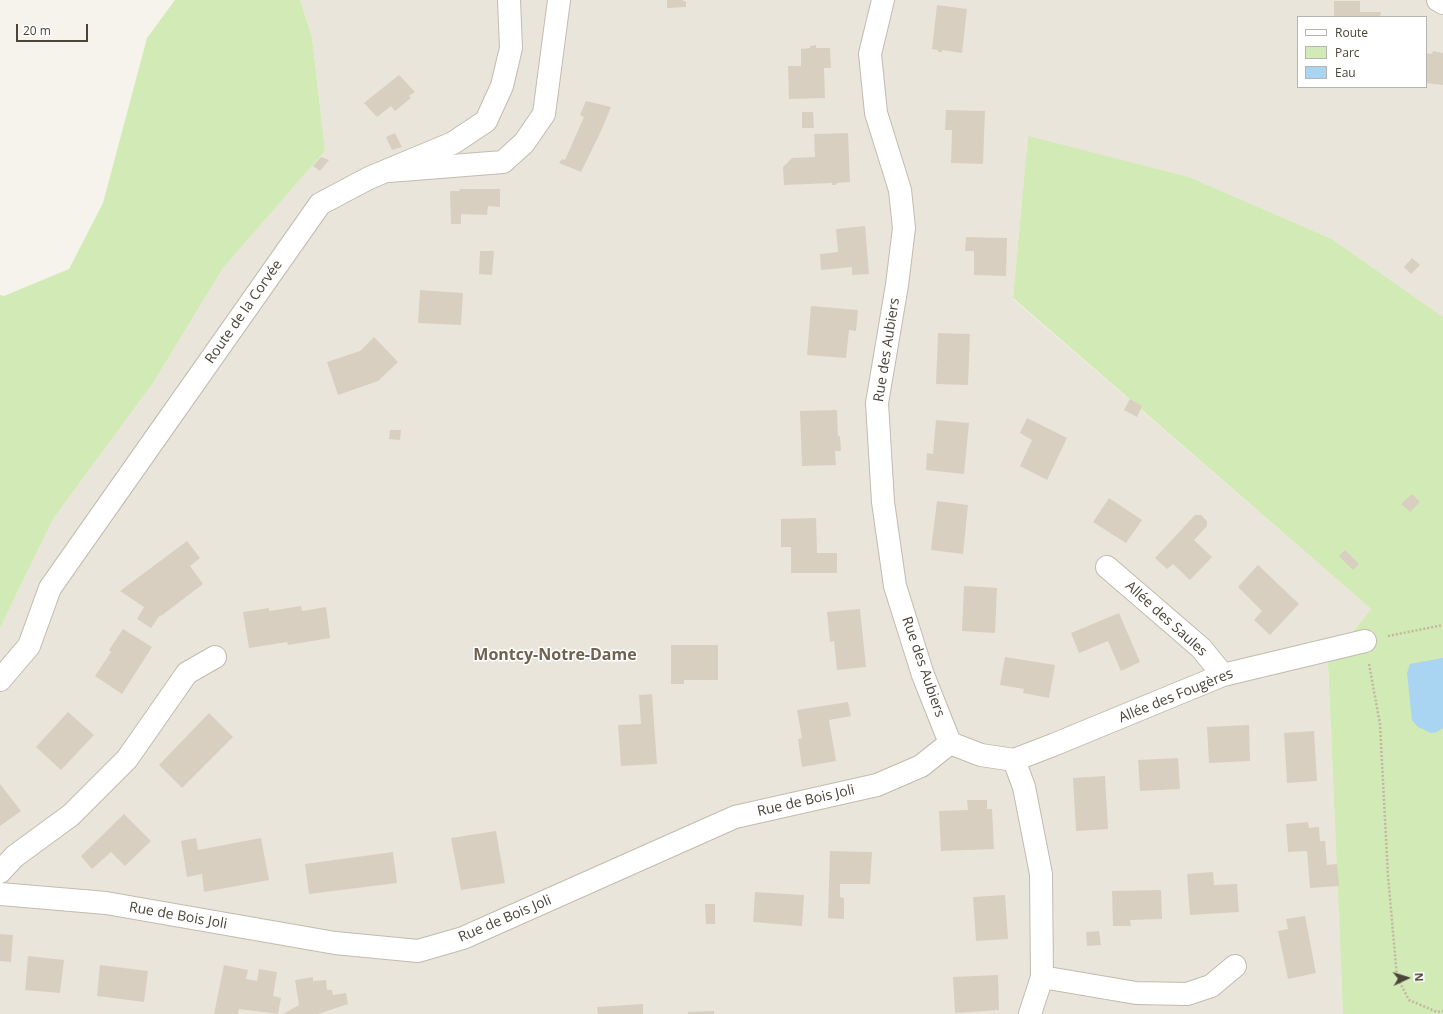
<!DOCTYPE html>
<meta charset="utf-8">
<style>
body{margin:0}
#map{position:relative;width:1443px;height:1014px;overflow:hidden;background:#f6f3ec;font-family:"Open Sans",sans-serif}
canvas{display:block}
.legend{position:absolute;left:1297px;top:16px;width:130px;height:72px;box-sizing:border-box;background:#fff;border:1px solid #b7b4b0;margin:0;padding:5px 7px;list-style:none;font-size:12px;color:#4b4439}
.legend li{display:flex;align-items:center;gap:8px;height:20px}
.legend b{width:20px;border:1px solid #b7b4b0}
.north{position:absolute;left:1387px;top:958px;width:40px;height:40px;-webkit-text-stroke:3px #fff;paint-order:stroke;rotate:86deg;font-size:11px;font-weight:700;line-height:16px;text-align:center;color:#4b4439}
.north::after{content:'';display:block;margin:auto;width:14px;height:18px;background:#4b4439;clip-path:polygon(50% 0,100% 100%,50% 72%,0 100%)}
.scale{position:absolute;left:16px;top:24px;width:72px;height:18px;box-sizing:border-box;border:2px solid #4b4439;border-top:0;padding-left:5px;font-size:12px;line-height:14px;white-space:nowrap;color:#4b4439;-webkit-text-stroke:3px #fff;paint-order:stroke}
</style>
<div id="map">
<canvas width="1443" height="1014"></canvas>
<ul class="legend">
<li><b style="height:5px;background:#fff"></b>Route</li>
<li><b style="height:11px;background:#d2eab5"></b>Parc</li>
<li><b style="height:11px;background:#a9d4f2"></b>Eau</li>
</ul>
<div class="north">N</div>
<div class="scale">20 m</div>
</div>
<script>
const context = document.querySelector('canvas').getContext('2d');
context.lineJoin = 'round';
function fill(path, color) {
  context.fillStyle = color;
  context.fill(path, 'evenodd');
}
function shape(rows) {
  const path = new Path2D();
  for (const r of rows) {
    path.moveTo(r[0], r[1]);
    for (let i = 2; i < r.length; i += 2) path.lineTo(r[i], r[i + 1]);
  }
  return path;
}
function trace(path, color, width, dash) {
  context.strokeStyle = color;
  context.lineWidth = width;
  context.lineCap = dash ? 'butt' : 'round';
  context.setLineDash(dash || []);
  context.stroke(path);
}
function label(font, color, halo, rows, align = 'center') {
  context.font = font + ' "Open Sans",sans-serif';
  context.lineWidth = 3;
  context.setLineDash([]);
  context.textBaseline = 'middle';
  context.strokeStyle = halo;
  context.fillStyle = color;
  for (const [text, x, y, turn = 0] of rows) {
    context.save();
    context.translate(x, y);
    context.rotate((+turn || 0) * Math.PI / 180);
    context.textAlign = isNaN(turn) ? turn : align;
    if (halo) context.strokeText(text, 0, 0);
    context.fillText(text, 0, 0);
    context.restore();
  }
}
fill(shape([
 [300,0,1443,0,1443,317,1332,239,1189,177,1028,137,1013,299,1371,609,1328,663,1343,1014,0,1014,0,628,53,519,153,383,223,268,325,151,312,37],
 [1298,17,1426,17,1426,87,1298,87]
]), '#eae5da');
fill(shape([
 [175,0,300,0,312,37,325,151,223,268,153,383,53,519,0,628,0,295,4,296,69,269,103,203,147,38],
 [1028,136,1189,177,1332,239,1443,317,1443,1014,1343,1014,1328,663,1371,609,1013,298]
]), '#d2eab5');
fill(shape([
 [1443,658,1443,728,1437,732,1431,733,1418,727,1412,720,1407,673,1410,664]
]), '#a9d4f2');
fill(shape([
 [667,0,682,0,686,2,686,7,667,8],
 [1334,1,1360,1,1360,12,1381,12,1380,17,1334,17],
 [937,5,967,9,962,53,942,50,942,52,938,52,938,50,932,49],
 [816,45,816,48,830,48,831,68,824,68,825,98,789,99,788,66,801,66,801,49,810,48,810,46],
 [1433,51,1443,53,1443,85,1426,83,1426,53,1432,54],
 [399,75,415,92,409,96,411,98,395,111,391,106,377,117,364,103],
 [586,101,611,107,601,131,581,172,559,163,562,159,565,160,584,117,580,115],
 [946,110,985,111,983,164,951,163,952,130,945,130],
 [802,112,813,112,814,128,802,128],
 [395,133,402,147,392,150,386,137],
 [848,133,850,182,837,183,836,185,832,185,832,183,784,185,783,167,792,158,815,157,814,134],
 [321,157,329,160,320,171,313,166],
 [459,189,500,189,500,207,488,206,487,215,461,214,461,224,451,224,450,191,460,191],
 [865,226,869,274,852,275,852,267,821,270,820,254,838,252,836,229],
 [966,237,1007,238,1006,276,974,275,974,251,965,251],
 [480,251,494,251,492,275,479,274],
 [1412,258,1420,265,1411,274,1404,267],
 [420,290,463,293,461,325,418,323],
 [811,306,858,310,856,331,849,330,846,358,807,355],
 [938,333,970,334,968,385,936,384],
 [374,337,398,362,378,381,338,395,327,362,360,351],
 [1130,399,1142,406,1137,417,1124,410],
 [837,410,838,436,840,436,841,451,835,451,836,465,802,466,800,411],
 [1027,418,1067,438,1047,480,1020,466,1032,440,1020,433],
 [936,420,969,423,964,474,926,470,927,453,933,454],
 [390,430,401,430,400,440,389,439],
 [1412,494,1420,502,1410,512,1401,504],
 [1109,498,1142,520,1126,543,1093,522],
 [937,501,968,505,963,554,931,550],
 [1195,515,1201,515,1207,521,1207,526,1194,540,1212,557,1190,580,1173,564,1167,569,1155,558],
 [816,518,817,553,837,553,837,573,791,573,791,547,781,547,781,519],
 [187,541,200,558,190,566,203,584,161,616,160,615,151,628,137,619,144,607,120,591],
 [1345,550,1359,564,1353,570,1339,556],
 [1258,565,1299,604,1270,635,1254,620,1262,611,1238,587],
 [964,586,997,588,995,633,962,631],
 [301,606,302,611,326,607,330,638,288,645,287,642,249,648,243,612,269,608,269,611],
 [860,609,866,667,837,670,834,641,830,642,827,612],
 [1119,613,1140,662,1121,671,1108,641,1079,653,1071,633],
 [123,629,152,647,122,694,95,676,111,652,109,650],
 [671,645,718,645,718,680,684,680,684,684,671,684],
 [1005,657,1055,665,1049,698,1023,693,1024,689,1000,685],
 [652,694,657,764,621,766,618,725,641,724,639,695],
 [848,702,851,716,829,720,836,761,802,767,798,739,802,738,797,710],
 [68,712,94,735,61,770,36,747],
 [209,713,233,737,182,788,159,765],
 [1249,725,1250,761,1209,763,1207,727],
 [1314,731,1317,781,1287,783,1284,733],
 [1178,758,1180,789,1140,791,1138,760],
 [1105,776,1108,829,1076,831,1073,778],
 [0,784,21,811,0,826],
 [967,800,987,800,987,809,992,809,994,849,941,851,939,811,968,810],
 [124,814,151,841,125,866,111,852,92,869,81,856],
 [1308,822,1309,828,1319,827,1320,841,1325,841,1327,865,1337,864,1339,886,1310,888,1307,851,1288,852,1286,824],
 [496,831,505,883,461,890,451,838],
 [196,838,198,850,261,838,269,880,204,892,202,874,187,877,181,841],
 [830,851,872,852,870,884,840,884,840,897,844,898,844,919,828,918],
 [393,852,397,883,309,894,305,864],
 [1213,872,1214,885,1237,884,1239,912,1190,915,1187,874],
 [1161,890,1162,919,1130,920,1131,926,1113,926,1112,891],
 [755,892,804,895,802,926,753,922],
 [1005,895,1008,939,976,941,973,897],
 [705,904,715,904,715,924,706,924],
 [1305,916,1316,973,1288,979,1278,931,1288,929,1286,919],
 [1099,931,1101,945,1087,946,1086,932],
 [0,934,13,935,11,962,0,961],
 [28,956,64,960,60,993,25,990],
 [100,965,148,971,144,1002,97,996],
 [224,965,248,970,246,979,257,981,259,969,277,972,273,996,281,998,278,1014,239,1009,238,1014,214,1014],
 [998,975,999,1010,955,1013,953,977],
 [313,977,313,981,326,980,327,990,332,990,333,995,346,993,348,1004,318,1014,283,1014,299,1005,295,980],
 [643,1004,643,1014,598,1014,597,1007],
 [714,1011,714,1014,688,1014,688,1012]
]), '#d8cfc1');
const minor = shape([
 [883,0,870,54,876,113,900,190,904,228,897,285,877,403,883,502,895,586,923,675,950,743],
 [1438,0,1443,3],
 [389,171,503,162,524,143,544,114,559,0],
 [1107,567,1201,648,1223,675],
 [1014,760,1024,787,1041,874,1042,977,1030,1014],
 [0,872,15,856,71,815,127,759,187,673,215,657],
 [0,894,106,903,335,943,418,951,463,938,735,817,877,785,921,766,950,743,981,755,1014,760,1053,745,1223,675,1365,641],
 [1042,977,1136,993,1187,994,1211,986,1235,966]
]);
const tertiary = shape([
 [0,680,29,646,50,588,320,204,369,178,453,143,486,121,502,86,511,48,509,0]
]);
trace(minor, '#c2bbae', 24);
trace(tertiary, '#c2bbae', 24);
trace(shape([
 [1388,636,1443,625],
 [1369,664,1380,724,1388,876,1397,977,1409,1000,1437,1012,1443,1011]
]), '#c4b79f', 2.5, [2, 2]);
trace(minor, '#fff', 22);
trace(tertiary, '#fff', 22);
label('14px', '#4b4439', '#fff', [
 ["Route de la Corvée",244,312,-55],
 ["Rue des Aubiers",887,350,-81],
 ["Allée des Saules",1166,619,42],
 ["Rue des Aubiers",923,667,71],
 ["Allée des Fougères",1176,696,-22],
 ["Rue de Bois Joli",806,801,-13],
 ["Rue de Bois Joli",178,916,10],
 ["Rue de Bois Joli",505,919,-23]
]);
label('bold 16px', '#6e6250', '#fff', [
 ["Montcy-Notre-Dame",555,655]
]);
</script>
